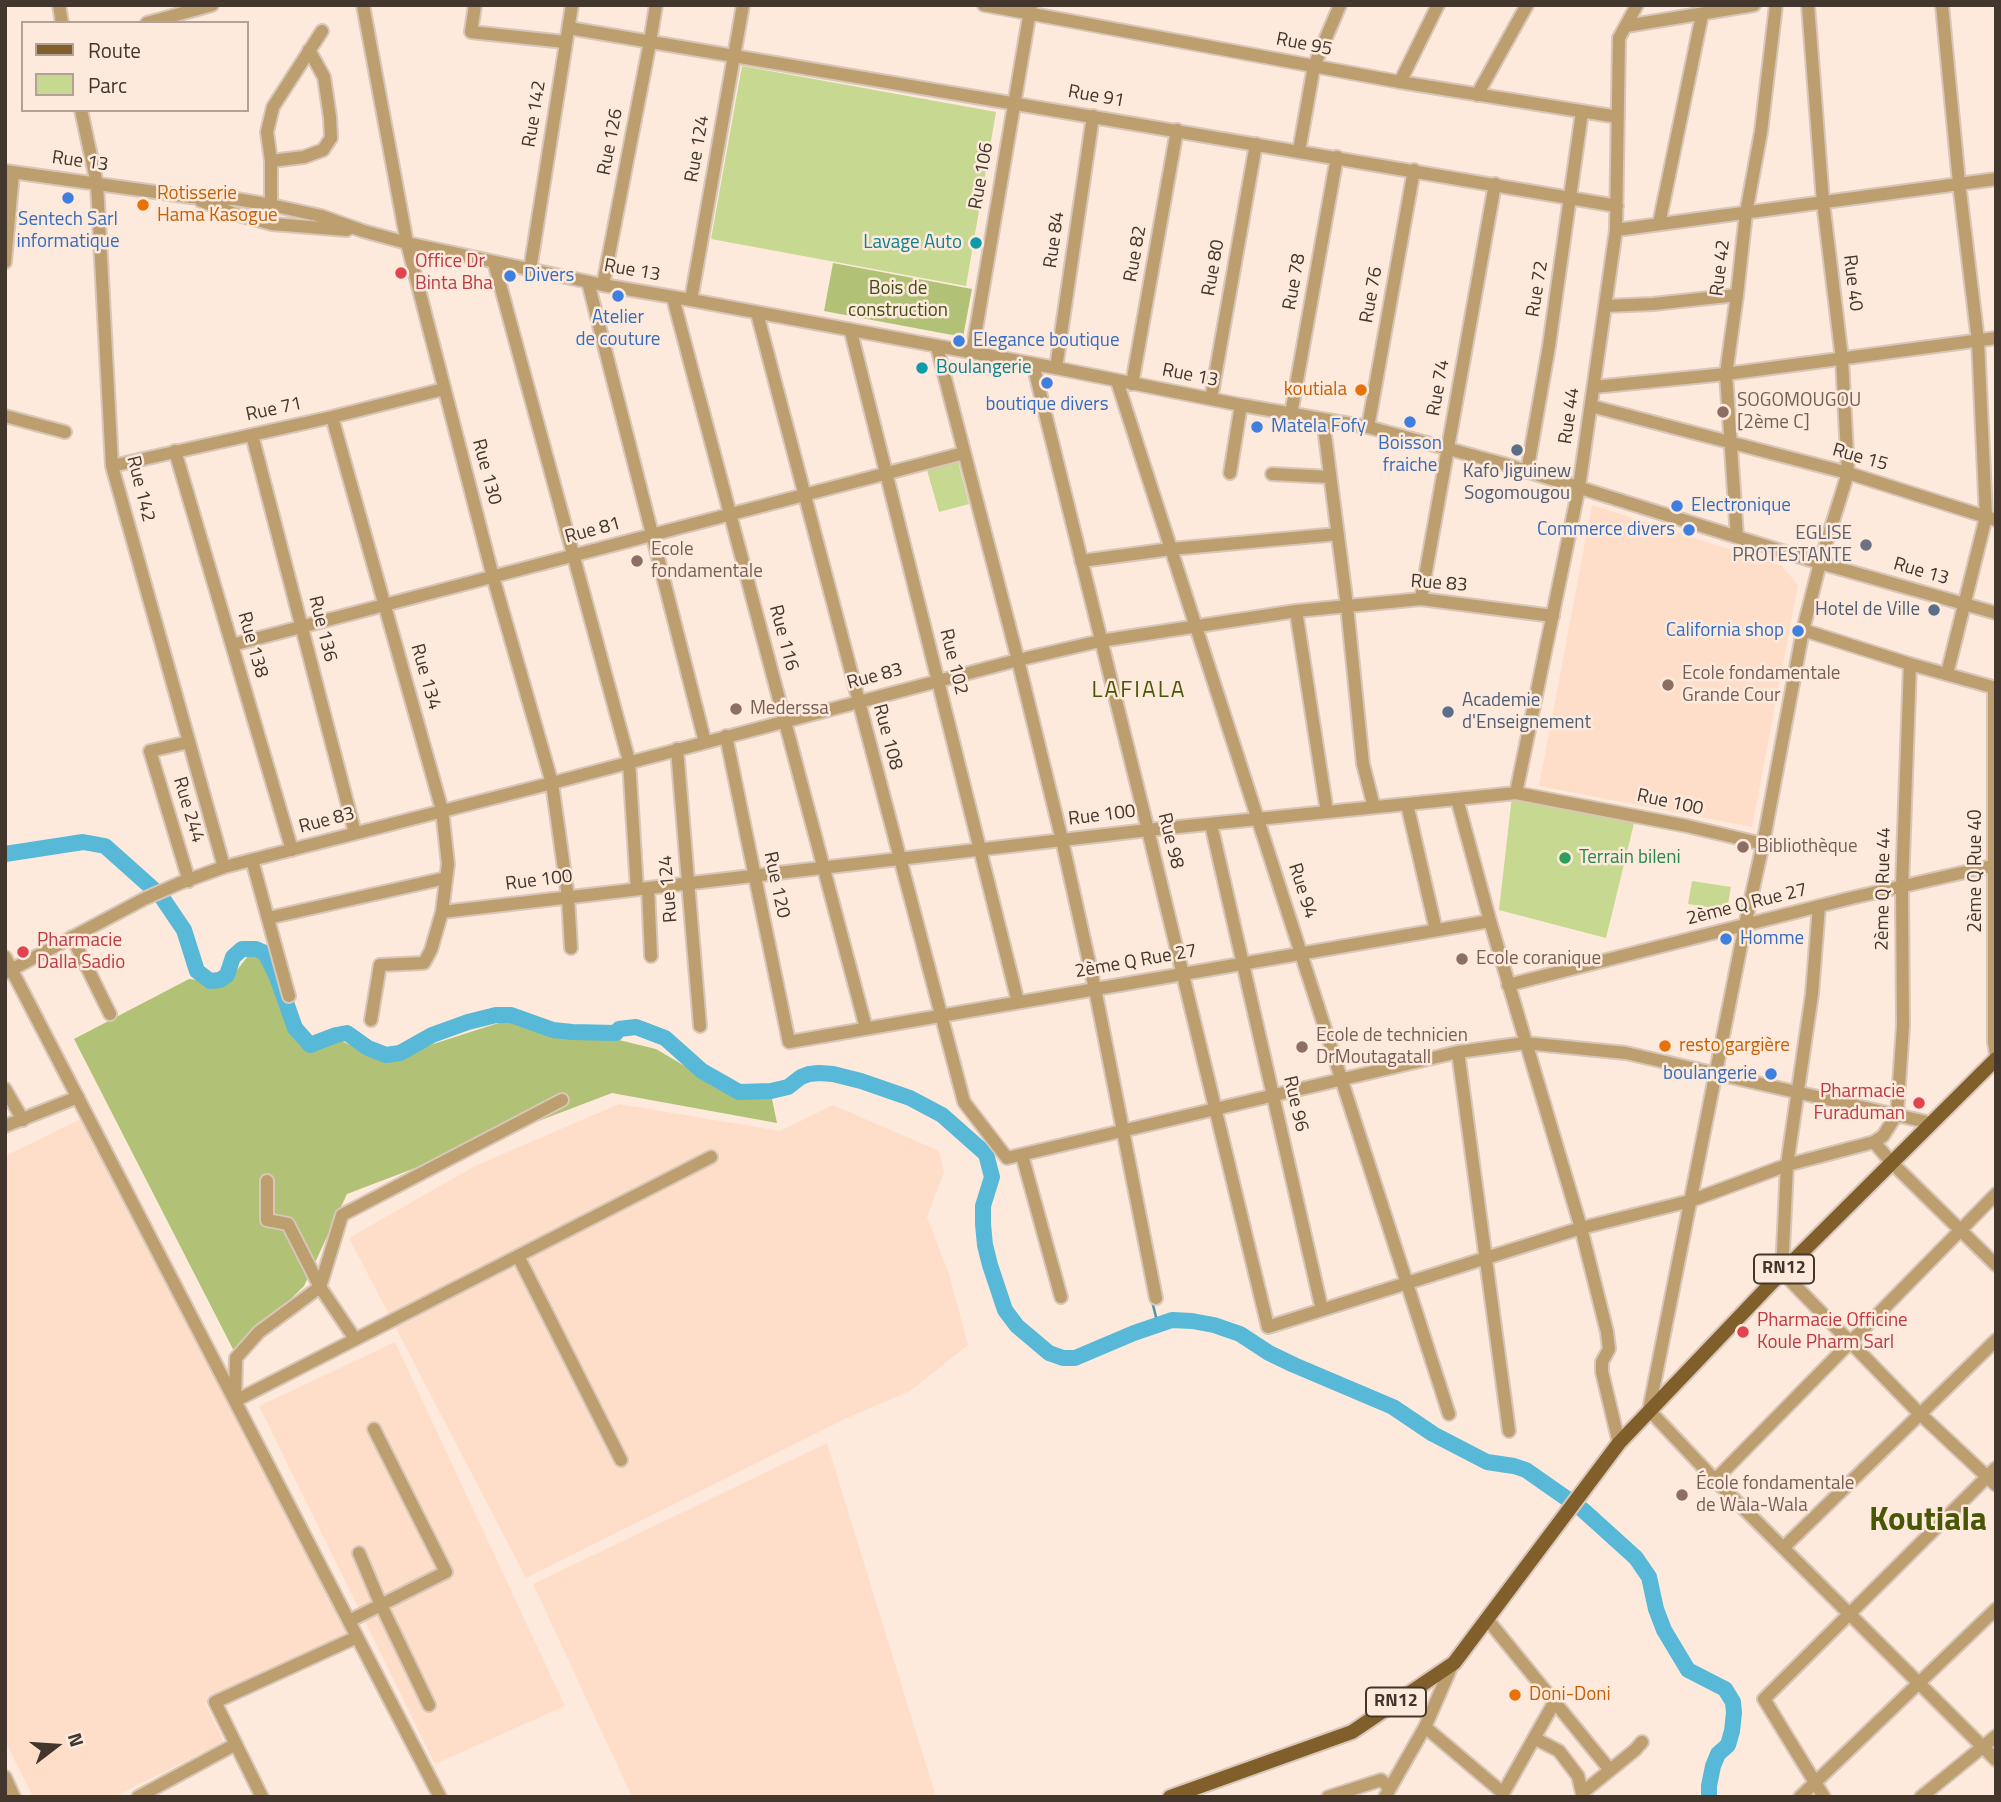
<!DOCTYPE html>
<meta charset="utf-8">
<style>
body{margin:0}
#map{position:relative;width:2001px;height:1802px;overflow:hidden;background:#fdeadc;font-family:"Titillium Web",sans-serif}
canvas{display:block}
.frame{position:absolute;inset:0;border:7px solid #42362d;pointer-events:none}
.legend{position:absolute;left:21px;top:21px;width:228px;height:91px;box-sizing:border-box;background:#fdeadc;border:2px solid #b2a296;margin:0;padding:9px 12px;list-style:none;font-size:21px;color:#42362d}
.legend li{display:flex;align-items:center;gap:14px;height:35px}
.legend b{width:35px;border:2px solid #b2a296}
.north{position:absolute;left:21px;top:1711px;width:70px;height:70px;-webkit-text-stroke:5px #fdeadc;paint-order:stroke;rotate:73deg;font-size:19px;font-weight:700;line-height:28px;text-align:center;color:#42362d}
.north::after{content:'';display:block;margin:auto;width:24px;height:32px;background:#42362d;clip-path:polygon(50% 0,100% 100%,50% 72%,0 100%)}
</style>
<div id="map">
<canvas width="2001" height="1802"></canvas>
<div class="frame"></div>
<ul class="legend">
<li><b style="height:9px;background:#805f2a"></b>Route</li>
<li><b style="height:19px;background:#c7d890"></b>Parc</li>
</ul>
<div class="north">N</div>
</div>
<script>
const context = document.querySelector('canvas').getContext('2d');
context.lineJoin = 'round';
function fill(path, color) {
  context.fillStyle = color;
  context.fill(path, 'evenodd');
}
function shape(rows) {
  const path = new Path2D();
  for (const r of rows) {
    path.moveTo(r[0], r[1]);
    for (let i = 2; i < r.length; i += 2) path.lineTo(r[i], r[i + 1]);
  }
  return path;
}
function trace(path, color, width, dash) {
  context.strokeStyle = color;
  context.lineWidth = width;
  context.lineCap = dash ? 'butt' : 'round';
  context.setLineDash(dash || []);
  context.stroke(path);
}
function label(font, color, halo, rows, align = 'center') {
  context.font = font + ' "Titillium Web",sans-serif';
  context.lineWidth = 5;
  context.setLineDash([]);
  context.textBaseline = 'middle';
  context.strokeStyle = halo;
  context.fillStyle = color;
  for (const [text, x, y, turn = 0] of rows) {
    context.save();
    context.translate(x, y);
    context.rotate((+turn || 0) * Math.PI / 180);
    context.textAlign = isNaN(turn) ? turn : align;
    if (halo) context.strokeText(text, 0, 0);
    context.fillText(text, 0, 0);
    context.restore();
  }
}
fill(shape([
 [1592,505,1782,566,1798,585,1752,827,1539,786],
 [619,1104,780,1131,833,1105,939,1151,944,1172,927,1217,949,1274,968,1345,910,1391,847,1418,526,1578,349,1238,475,1166],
 [83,1118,348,1632,205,1703,224,1742,114,1797,33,1797,5,1741,5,1156],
 [395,1342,565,1706,435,1764,259,1406],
 [827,1443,936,1797,632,1797,533,1584]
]), '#fedec9');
fill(shape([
 [742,66,996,112,966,286,711,239],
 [958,462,969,504,939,512,927,470],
 [1512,796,1635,819,1606,938,1499,910],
 [1692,881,1731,887,1727,910,1688,904]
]), '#c7d890');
fill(shape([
 [833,263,972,289,963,337,824,311],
 [259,955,310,1037,338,1040,387,1059,520,1016,656,1049,735,1096,772,1099,777,1123,612,1093,347,1194,304,1286,235,1353,74,1039,189,979,227,983,248,956]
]), '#b1c277');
trace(shape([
 [936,367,951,425],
 [1152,1301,1158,1325]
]), '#5191a4', 2.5);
trace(shape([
 [5,854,83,842,105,846,161,896,184,930,197,971,210,981,220,980,227,975,233,957,242,949,256,949,265,953,277,977,295,1028,310,1045,336,1035,347,1033,368,1048,386,1055,400,1053,432,1035,468,1022,496,1015,511,1015,553,1030,572,1032,616,1033,619,1029,636,1027,665,1038,702,1071,739,1092,771,1091,788,1087,801,1077,809,1074,819,1073,833,1074,861,1081,910,1098,942,1115,986,1154,992,1177,983,1206,983,1224,985,1245,990,1265,1005,1310,1017,1326,1049,1353,1063,1358,1075,1358,1134,1333,1172,1320,1192,1321,1214,1325,1240,1334,1269,1353,1294,1365,1393,1407,1433,1434,1487,1462,1514,1466,1526,1470,1583,1510,1636,1558,1649,1577,1656,1609,1664,1630,1688,1670,1725,1689,1733,1702,1734,1713,1732,1731,1728,1745,1718,1754,1713,1766,1709,1786,1709,1797]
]), '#57b8d7', 16);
const minor = shape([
 [59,5,62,23],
 [363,5,407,243,493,577,552,783,568,897,571,948],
 [475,5,471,32,565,42],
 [984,5,1400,82,1618,117],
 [1808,5,1823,202,1842,359,1848,473,1820,563,1803,630,1763,844,1745,925,1649,1410,1715,1480,1996,1760],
 [1942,5,1959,183,1978,341,1986,517,1947,674],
 [147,23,212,5],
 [1626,26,1754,5],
 [569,28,1617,206],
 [1400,82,1438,5],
 [1477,95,1527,5],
 [81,110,97,184,112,466,224,867],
 [1299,151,1314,66,1340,5],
 [271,161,304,157,323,150,331,138,330,117,324,77,309,50],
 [5,171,191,197,236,199,271,205,321,216,363,231,407,243,603,285,691,300,1056,368,1241,405,1368,427,1504,464,1820,563,1996,613],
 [201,201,235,214,272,224,347,230],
 [271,205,271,161,267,132,273,107,322,31],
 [1659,224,1702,15],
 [1616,230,1996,179],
 [5,262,13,173],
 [494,262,629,761,637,889],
 [530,270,572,5],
 [588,282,705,742],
 [603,285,650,42,656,5],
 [673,298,866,1028],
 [691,300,743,5],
 [1606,306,1653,304,1737,295],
 [757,313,964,1102,1007,1158,1458,1052,1525,1043,1626,1053,1931,1123],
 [851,332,1018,1002],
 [937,347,1018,660,1062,840,1095,989,1156,1298],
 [972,353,1031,5],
 [1033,364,1148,830,1268,1327,1581,1228,1690,1201,1787,1165,1874,1142,1883,1136,1897,1114,1903,1026,1902,887,1910,664],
 [1056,368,1093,116],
 [1117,381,1449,1414],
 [1132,384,1177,130],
 [1594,387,1726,374,1996,338],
 [1211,399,1256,144],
 [1591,406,1848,473,1996,520],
 [1291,414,1337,157],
 [5,416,65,432],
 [332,417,442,810,448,864,442,912,431,950,424,963,380,965,371,1020],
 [1323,420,1347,606,1363,764,1374,807],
 [1368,427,1414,170],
 [252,435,355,833],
 [175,451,292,850],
 [112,466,332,417,444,389],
 [1527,472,1549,346,1582,112],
 [1230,473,1241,405],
 [1272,474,1330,477],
 [1737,537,1726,374,1737,295,1746,213,1761,132,1776,5],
 [1081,561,1171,549,1338,534],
 [1421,599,1495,184],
 [1296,611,1327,812],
 [1803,630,1910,664,1996,688],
 [232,645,964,453],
 [1994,688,1994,1042,1996,1054],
 [726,736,789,1042,1490,921],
 [677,749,700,1026],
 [1516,793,1579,487,1616,230,1619,38,1637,5],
 [1457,799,1490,921,1581,1228,1607,1332,1609,1349,1602,1362,1602,1372,1619,1443],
 [1407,804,1436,930],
 [1211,824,1322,1310],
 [252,860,289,996],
 [189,881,150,751,189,742],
 [648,888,651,956],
 [1819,906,1812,994,1787,1165,1782,1272,1919,1413,1996,1485],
 [442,912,1148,830,1516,793,1687,826,1763,844],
 [268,918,446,878],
 [72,937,110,1014],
 [5,957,440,1797],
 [5,973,144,899,180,883,224,867,552,783,1018,660,1100,641,1296,611,1421,599,1553,616],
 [1508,985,1851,898,1996,865],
 [1458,1052,1509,1431],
 [5,1089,23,1120],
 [562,1100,342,1215,320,1287,259,1332,236,1358,235,1401,711,1157],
 [5,1126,78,1097],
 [1874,1142,1891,1162,1996,1265],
 [1022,1155,1061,1297],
 [267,1181,267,1220,288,1224,320,1287,355,1339],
 [518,1256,621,1460],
 [1715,1480,1996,1194],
 [1783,1548,1996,1340],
 [359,1553,381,1605,429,1705],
 [1487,1619,1610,1770],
 [349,1621,446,1572,374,1429],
 [1425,1727,1503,1793],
 [1534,1738,1559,1751,1578,1776,1583,1797],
 [5,1777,14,1797],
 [1582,1793,1635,1750,1642,1742],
 [138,1797,236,1744],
 [262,1797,215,1702,357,1637],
 [1328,1797,1381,1780,1390,1788],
 [1385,1797,1425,1727,1453,1663],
 [1501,1797,1555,1701],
 [1800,1797,1996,1609],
 [1824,1797,1764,1699,1996,1468],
 [1921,1797,1996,1736]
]);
const major = shape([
 [1170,1797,1352,1732,1454,1663,1619,1443,1782,1272,1996,1059]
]);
trace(minor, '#d8c6b9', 16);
trace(major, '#d8c6b9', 18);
trace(minor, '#bd9e6f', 12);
trace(major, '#805f2a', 14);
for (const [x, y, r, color] of [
 [68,198,7,"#3f7fe0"],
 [143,205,7,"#e8710a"],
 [976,243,7,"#0f9aa8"],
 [401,273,7,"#e0444e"],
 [510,276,7,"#3f7fe0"],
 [618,296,7,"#3f7fe0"],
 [959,341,7,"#3f7fe0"],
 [922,368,7,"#0f9aa8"],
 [1047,383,7,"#3f7fe0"],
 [1361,390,7,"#e8710a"],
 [1723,412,7,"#8d6e63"],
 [1410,422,7,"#3f7fe0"],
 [1257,427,7,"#3f7fe0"],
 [1517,450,7,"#5c6f8a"],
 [1677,506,7,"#3f7fe0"],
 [1689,530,7,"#3f7fe0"],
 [1866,545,7,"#6b7280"],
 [637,561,7,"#8d6e63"],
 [1934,610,7,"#5c6f8a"],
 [1798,631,7,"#3f7fe0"],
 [1668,685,7,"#8d6e63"],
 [736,709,7,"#8d6e63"],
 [1448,712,7,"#5c6f8a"],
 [1743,847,7,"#8d6e63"],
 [1565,858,7,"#2e9e5b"],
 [1726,939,7,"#3f7fe0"],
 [23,952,7,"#e0444e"],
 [1462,959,7,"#8d6e63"],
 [1665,1046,7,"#e8710a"],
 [1302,1047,7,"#8d6e63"],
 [1771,1074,7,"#3f7fe0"],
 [1919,1103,7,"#e0444e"],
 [1743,1332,7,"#e0444e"],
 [1682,1495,7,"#8d6e63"],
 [1515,1695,7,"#e8710a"]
]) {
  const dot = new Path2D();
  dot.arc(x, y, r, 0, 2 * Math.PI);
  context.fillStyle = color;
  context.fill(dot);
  trace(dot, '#fdeadc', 2.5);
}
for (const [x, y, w] of [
 [1784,1269,60],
 [1396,1702,60]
]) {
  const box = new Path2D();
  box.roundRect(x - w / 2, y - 14.5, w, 29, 5);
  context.fillStyle = '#fdeadc';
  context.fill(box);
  trace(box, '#42362d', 2);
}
label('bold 18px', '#42362d', null, [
 ["RN12",1784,1269],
 ["RN12",1396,1702]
]);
label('19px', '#42362d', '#fdeadc', [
 ["Rue 95",1304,45,11],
 ["Rue 91",1096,97,10],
 ["Rue 142",535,114,-81],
 ["Rue 126",611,142,-79],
 ["Rue 124",698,149,-80],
 ["Rue 13",80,162,8],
 ["Rue 106",982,176,-80],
 ["Rue 84",1055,240,-82],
 ["Rue 82",1136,254,-80],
 ["Rue 80",1214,268,-80],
 ["Rue 42",1721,268,-83],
 ["Rue 13",632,271,10],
 ["Rue 78",1295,282,-80],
 ["Rue 40",1852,283,83],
 ["Rue 72",1538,289,-81],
 ["Rue 76",1372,295,-80],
 ["Rue 13",1190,376,11],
 ["Rue 74",1439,388,-80],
 ["Rue 71",274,410,-12],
 ["Rue 44",1570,416,-82],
 ["Rue 15",1860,458,16],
 ["Rue 130",486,472,75],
 ["Rue 142",140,489,76],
 ["Rue 81",593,531,-15],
 ["Rue 13",1921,572,16],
 ["Rue 83",1439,584,4],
 ["Rue 136",322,629,76],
 ["Rue 116",783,638,75],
 ["Rue 138",252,645,74],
 ["Rue 102",953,662,76],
 ["Rue 134",425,677,74],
 ["Rue 83",875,677,-15],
 ["Rue 108",887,737,75],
 ["Rue 100",1670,803,12],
 ["Rue 244",188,810,73],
 ["Rue 100",1102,816,-7],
 ["Rue 83",327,821,-15],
 ["Rue 98",1170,841,76],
 ["2ème Q Rue 40",1976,871,-90],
 ["Rue 100",539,881,-7],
 ["Rue 120",776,885,78],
 ["Rue 124",669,889,-95],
 ["2ème Q Rue 44",1884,889,-89],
 ["Rue 94",1302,891,72],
 ["2ème Q Rue 27",1747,905,-14],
 ["2ème Q Rue 27",1136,962,-10],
 ["Rue 96",1295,1104,77]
]);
label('19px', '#c56008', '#fdeadc', [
 ["Rotisserie",157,194],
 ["Hama Kasogue",157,216],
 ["koutiala",1347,390,"right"],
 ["resto gargière",1679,1046],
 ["Doni-Doni",1529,1695]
], 'left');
label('19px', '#366cbe', '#fdeadc', [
 ["Sentech Sarl",68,220,"center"],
 ["informatique",68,242,"center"],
 ["Divers",524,276],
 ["Atelier",618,318,"center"],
 ["de couture",618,340,"center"],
 ["Elegance boutique",973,341],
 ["boutique divers",1047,405,"center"],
 ["Matela Fofy",1271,427],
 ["Boisson",1410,444,"center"],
 ["fraiche",1410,466,"center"],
 ["Electronique",1691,506],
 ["Commerce divers",1675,530,"right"],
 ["California shop",1784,631,"right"],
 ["Homme",1740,939],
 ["boulangerie",1757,1074,"right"]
], 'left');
label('19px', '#0d838f', '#fdeadc', [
 ["Lavage Auto",962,243],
 ["Boulangerie",936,368,"left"]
], 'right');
label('19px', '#be3a42', '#fdeadc', [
 ["Office Dr",415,262],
 ["Binta Bha",415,284],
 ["Pharmacie",37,941],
 ["Dalla Sadio",37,963],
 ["Pharmacie",1905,1092,"right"],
 ["Furaduman",1905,1114,"right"],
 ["Pharmacie Officine",1757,1321],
 ["Koule Pharm Sarl",1757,1343]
], 'left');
label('19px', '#434d16', '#fdeadc', [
 ["Bois de",898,289],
 ["construction",898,311]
]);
label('19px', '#785e54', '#fdeadc', [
 ["SOGOMOUGOU",1737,401],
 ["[2ème C]",1737,423],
 ["Ecole",651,550],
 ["fondamentale",651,572],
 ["Ecole fondamentale",1682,674],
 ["Grande Cour",1682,696],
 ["Mederssa",750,709],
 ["Bibliothèque",1757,847],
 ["Ecole coranique",1476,959],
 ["Ecole de technicien",1316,1036],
 ["DrMoutagatall",1316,1058],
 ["École fondamentale",1696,1484],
 ["de Wala-Wala",1696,1506]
], 'left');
label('19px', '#4e5e75', '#fdeadc', [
 ["Kafo Jiguinew",1517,472],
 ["Sogomougou",1517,494],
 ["Hotel de Ville",1920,610,"right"],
 ["Academie",1462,701,"left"],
 ["d'Enseignement",1462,723,"left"]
]);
label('19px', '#5b616d', '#fdeadc', [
 ["EGLISE",1852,534],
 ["PROTESTANTE",1852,556]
], 'right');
label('19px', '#27864d', '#fdeadc', [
 ["Terrain bileni",1579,858]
], 'left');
context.letterSpacing = '2px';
label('23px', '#475706', '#fdeadc', [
 ["LAFIALA",1139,691]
]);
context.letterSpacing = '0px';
label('bold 33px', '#475706', '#fdeadc', [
 ["Koutiala",1928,1522]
]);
</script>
